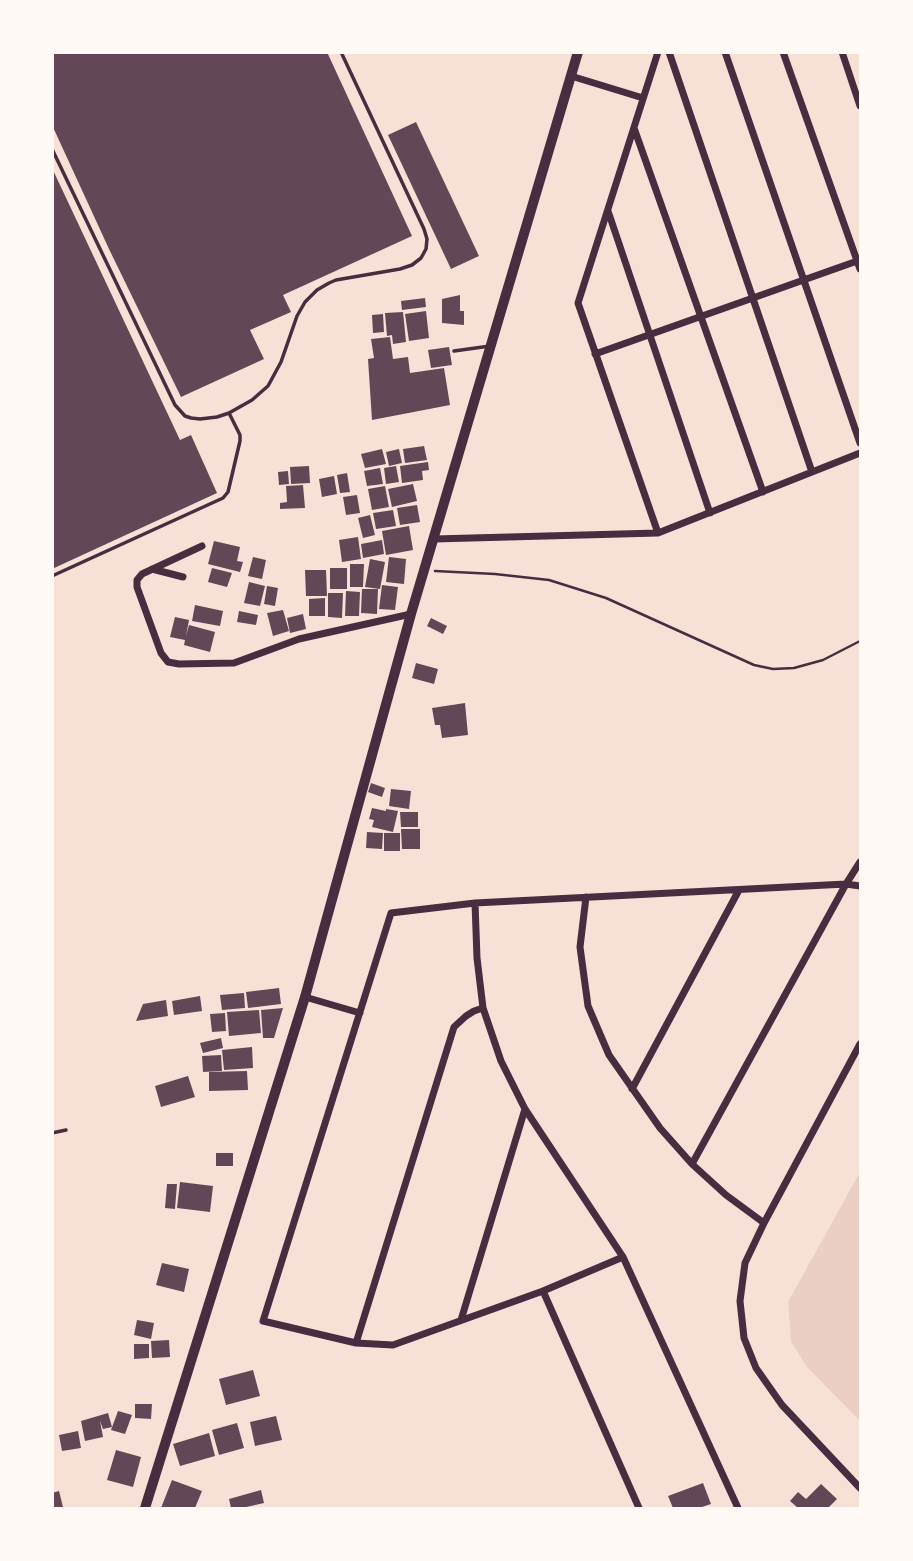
<!DOCTYPE html>
<style>
body{margin:0}
#map{position:relative;width:913px;height:1561px;overflow:hidden;background:#f7e1d7;font-family:Arial,sans-serif}
canvas{display:block}
.frame{position:absolute;inset:0;border:54px solid #fffaf5;pointer-events:none}
</style>
<div id="map">
<canvas width="913" height="1561"></canvas>
<div class="frame"></div>
</div>
<script>
const context = document.querySelector('canvas').getContext('2d');
context.lineJoin = 'round';
function fill(path, color) {
  context.fillStyle = color;
  context.fill(path, 'evenodd');
}
function shape(rows) {
  const path = new Path2D();
  for (const r of rows) {
    path.moveTo(r[0], r[1]);
    for (let i = 2; i < r.length; i += 2) path.lineTo(r[i], r[i + 1]);
  }
  return path;
}
function trace(path, color, width, dash) {
  context.strokeStyle = color;
  context.lineWidth = width;
  context.lineCap = dash ? 'butt' : 'round';
  context.setLineDash(dash || []);
  context.stroke(path);
}
fill(shape([
 [860,1172,860,1421,806,1366,791,1341,788,1302]
]), '#ebcfc5');
fill(shape([
 [52,52,327,52,412,236,283,295,291,312,250,330,264,359,181,397,109,249,52,125],
 [416,122,479,256,451,269,388,135],
 [52,168,180,440,191,435,217,493,52,569],
 [460,295,460,311,464,311,464,325,442,323,442,299],
 [425,298,426,307,402,310,401,301],
 [426,311,429,338,409,341,405,314],
 [403,312,406,342,393,344,392,335,387,336,385,313],
 [383,314,384,332,373,333,372,315],
 [390,337,393,359,408,357,410,373,444,368,450,405,372,420,368,359,374,358,371,339],
 [449,347,452,365,431,368,428,350],
 [424,446,427,460,405,463,403,449],
 [382,449,386,464,365,468,361,454],
 [399,449,402,463,389,466,386,452],
 [428,462,429,470,422,471,423,480,402,483,400,466],
 [309,466,310,483,291,484,290,467],
 [396,466,399,482,386,484,384,468],
 [380,468,383,484,367,486,364,471],
 [288,471,289,484,279,485,278,472],
 [347,473,350,492,340,493,337,475],
 [334,476,337,494,322,497,319,479],
 [413,484,417,501,392,507,388,489],
 [303,485,305,508,280,509,280,503,287,502,286,486],
 [385,486,389,507,372,510,368,489],
 [357,495,360,513,346,515,343,497],
 [417,505,420,522,400,525,397,508],
 [393,510,396,526,376,529,373,513],
 [370,515,375,535,363,538,358,518],
 [409,526,413,550,386,555,382,531],
 [358,537,361,559,342,562,339,540],
 [382,540,384,554,363,558,361,544],
 [214,541,240,547,237,561,243,562,240,572,208,564],
 [253,557,266,560,262,579,248,576],
 [389,557,406,559,404,584,386,582],
 [370,559,385,562,380,589,365,587],
 [350,564,364,564,363,587,350,587],
 [212,568,232,573,227,587,208,582],
 [330,568,347,568,347,589,330,589],
 [305,570,326,570,327,596,306,596],
 [249,582,265,586,260,606,244,603],
 [382,585,398,587,395,610,379,609],
 [267,586,278,588,275,606,264,604],
 [362,589,378,589,377,614,361,613],
 [346,591,360,592,359,616,345,616],
 [328,593,343,593,342,618,328,617],
 [325,598,325,616,309,616,309,599],
 [195,605,223,611,220,626,192,621],
 [283,610,289,631,273,636,267,613],
 [239,611,258,615,256,625,237,622],
 [303,614,306,629,290,633,287,618],
 [175,617,189,620,186,636,189,625,215,632,210,652,184,645,185,640,170,637],
 [431,618,447,626,443,634,427,626],
 [416,663,438,669,434,684,412,678],
 [465,703,468,735,442,738,440,725,435,725,432,708],
 [371,783,385,788,382,797,368,792],
 [391,789,411,791,409,809,389,806],
 [372,808,386,811,386,809,398,811,393,832,372,827,374,820,369,819],
 [400,812,418,812,418,827,401,827],
 [401,829,420,829,420,849,402,849],
 [367,832,383,833,382,849,366,848],
 [384,833,400,833,400,851,384,851],
 [279,988,281,1004,248,1008,246,992],
 [244,993,245,1008,222,1010,220,995],
 [200,996,202,1011,174,1015,172,1001],
 [166,1000,168,1016,136,1021,143,1004],
 [283,1008,274,1038,263,1038,261,1010],
 [259,1010,261,1033,229,1036,227,1012],
 [225,1013,226,1031,212,1032,210,1014],
 [221,1038,223,1048,203,1053,200,1043],
 [252,1047,253,1068,224,1070,222,1050],
 [221,1055,222,1071,203,1072,202,1056],
 [247,1071,248,1090,209,1091,209,1072],
 [188,1076,195,1097,161,1107,155,1086],
 [216,1153,233,1153,233,1166,216,1166],
 [180,1182,213,1186,210,1212,177,1208],
 [167,1184,177,1184,175,1209,165,1208],
 [162,1263,189,1269,184,1292,156,1285],
 [137,1320,154,1323,151,1339,134,1335],
 [169,1340,170,1357,152,1358,151,1341],
 [134,1344,149,1344,149,1358,134,1359],
 [253,1370,260,1396,226,1405,219,1379],
 [135,1404,152,1404,151,1419,135,1418],
 [118,1411,132,1415,125,1434,111,1430],
 [108,1413,112,1427,103,1429,100,1421,103,1437,85,1441,81,1421],
 [276,1416,282,1440,255,1446,250,1422],
 [237,1423,244,1448,219,1455,212,1430],
 [78,1431,81,1448,62,1451,59,1435],
 [209,1433,215,1456,180,1466,173,1444],
 [116,1450,141,1457,133,1487,107,1480],
 [172,1480,202,1491,195,1508,161,1508],
 [703,1483,711,1504,699,1508,673,1508,668,1496],
 [821,1484,837,1499,828,1508,798,1508,790,1501,798,1492,806,1499],
 [261,1490,264,1503,242,1508,231,1508,229,1499],
 [59,1491,63,1507,52,1508,52,1493]
]), '#644757');
trace(shape([
 [435,571,495,574,549,580,606,598,754,665,773,669,794,668,823,660,860,641]
]), '#4a2c40', 2.5);
trace(shape([
 [52,149,175,405,185,416,191,418,200,419,217,417,229,413,252,400,268,386,281,362,297,316,305,302,317,290,329,283,336,280,400,269,412,265,421,258,426,249,427,239,424,229,341,52],
 [454,351,490,346],
 [52,576,223,498,228,492,240,441,240,435,229,413],
 [52,1133,66,1130]
]), '#4a2c40', 3.5);
trace(shape([
 [658,52,578,303,658,533],
 [669,52,812,472],
 [725,52,860,443],
 [783,52,860,269],
 [842,52,860,106],
 [571,76,643,98],
 [634,128,763,492],
 [608,211,710,513],
 [595,354,860,260],
 [434,539,658,533,860,453],
 [202,546,142,574,137,580,137,587,161,653,168,662,179,664,234,663,299,639,411,614],
 [152,569,183,577],
 [586,897,580,947,588,1006,609,1055,660,1128,692,1164,726,1195,764,1223],
 [475,903,477,958,483,1008,501,1061,525,1109,623,1257,738,1508],
 [305,997,360,1013],
 [860,1044,764,1223,745,1263,740,1301,744,1338,756,1368,782,1405,860,1488],
 [632,1089,739,890],
 [692,1164,846,884,860,862],
 [623,1257,543,1291,393,1345,356,1343,263,1321,391,913,475,903,846,884,860,886],
 [543,1291,639,1508],
 [461,1320,525,1109],
 [356,1343,454,1027,466,1016,474,1011,483,1008]
]), '#4a2c40', 7);
trace(shape([
 [145,1508,305,997,411,614,578,52]
]), '#4a2c40', 10);
</script>
